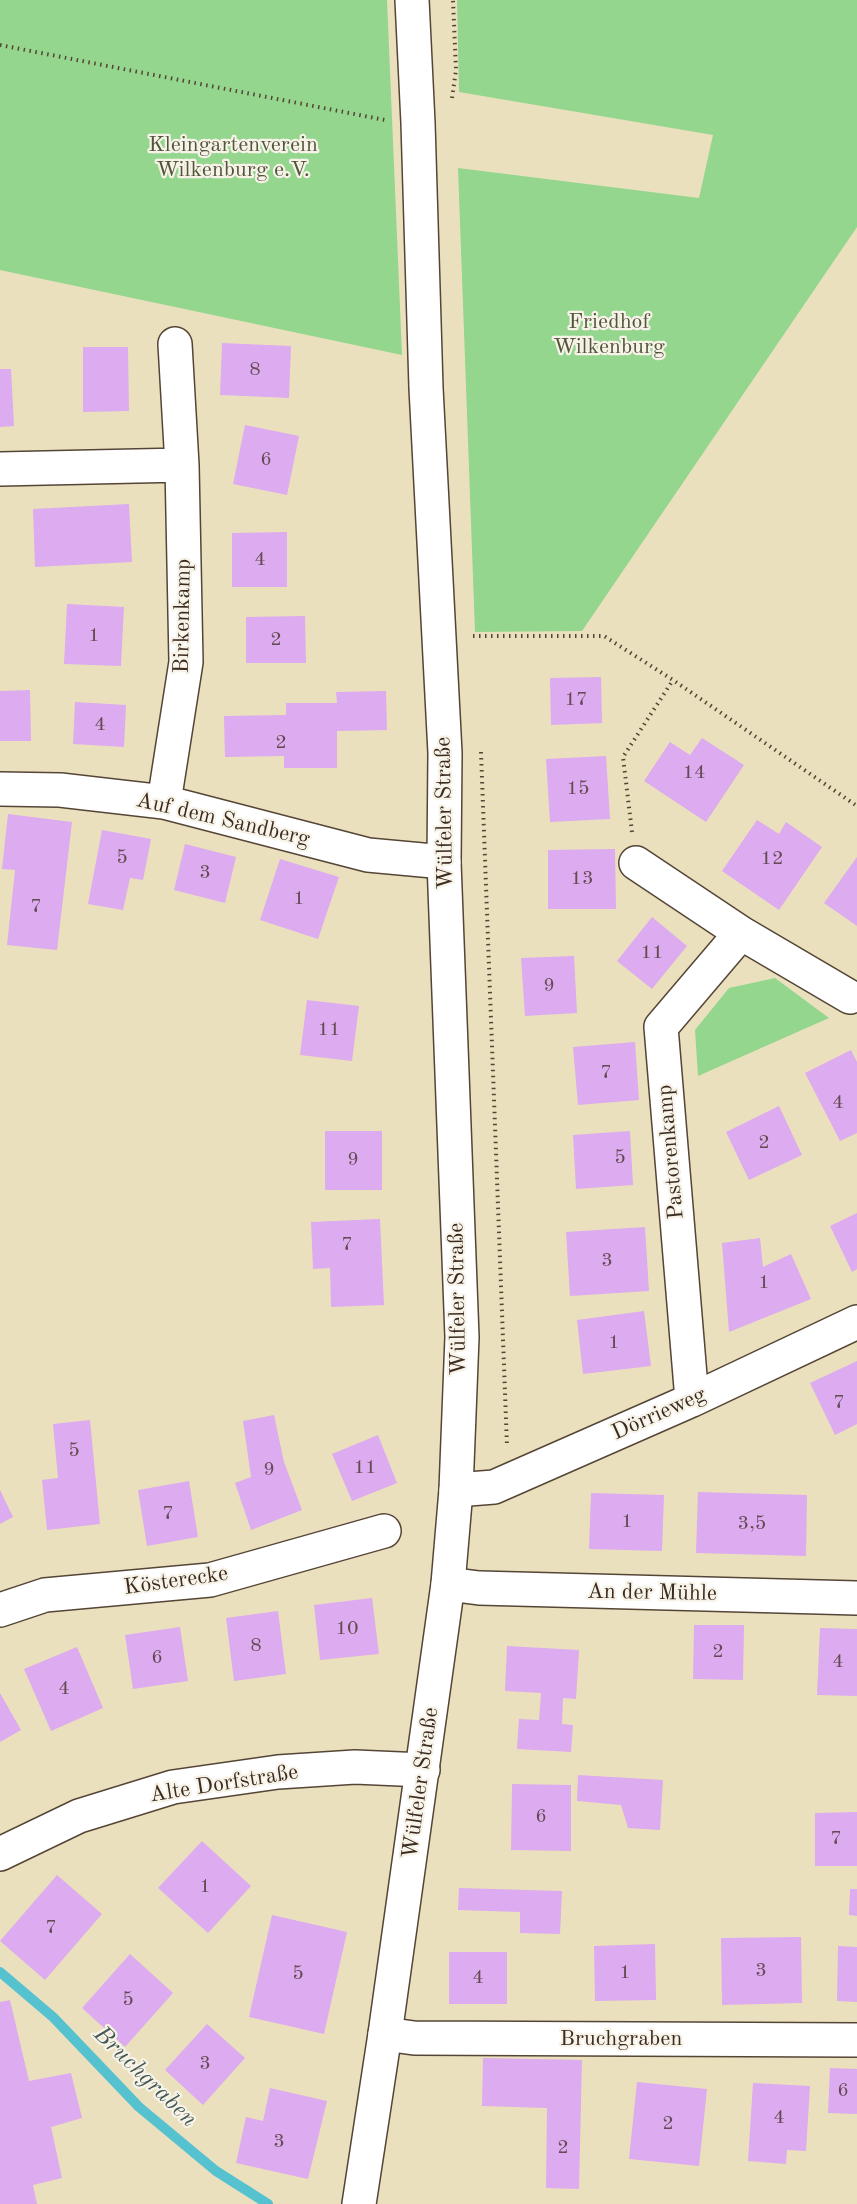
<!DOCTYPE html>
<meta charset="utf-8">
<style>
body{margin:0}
canvas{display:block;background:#eae0bd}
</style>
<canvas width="857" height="2204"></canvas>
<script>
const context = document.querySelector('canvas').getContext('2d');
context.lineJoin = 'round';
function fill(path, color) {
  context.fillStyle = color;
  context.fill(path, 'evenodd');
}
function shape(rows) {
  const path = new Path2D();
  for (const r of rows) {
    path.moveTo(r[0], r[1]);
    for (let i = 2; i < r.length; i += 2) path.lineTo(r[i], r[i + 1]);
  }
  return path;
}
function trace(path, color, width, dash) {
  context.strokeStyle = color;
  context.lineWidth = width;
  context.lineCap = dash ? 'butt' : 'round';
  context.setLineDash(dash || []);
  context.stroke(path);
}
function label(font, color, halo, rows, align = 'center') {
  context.font = font + ' "Old Standard TT",serif';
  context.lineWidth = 4.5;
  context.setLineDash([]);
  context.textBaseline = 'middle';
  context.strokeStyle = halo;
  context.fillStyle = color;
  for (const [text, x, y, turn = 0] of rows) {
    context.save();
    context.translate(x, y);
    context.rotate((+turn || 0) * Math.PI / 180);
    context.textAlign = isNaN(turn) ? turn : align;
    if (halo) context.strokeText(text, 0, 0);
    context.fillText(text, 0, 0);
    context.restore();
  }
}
fill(shape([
 [0,0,387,0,402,355,0,270],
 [457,0,857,0,857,227,582,631,475,632,458,168,699,198,713,135,459,92],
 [775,978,829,1018,698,1076,695,1030,729,988]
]), '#94d68e');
trace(shape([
 [0,1972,53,2017,139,2107,216,2171,268,2204]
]), '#56c2d0', 10);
fill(shape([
 [222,343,291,346,289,398,220,395],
 [83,347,128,347,129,411,83,412],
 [0,369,11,369,14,426,0,427],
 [245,425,299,436,287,495,233,484],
 [129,504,132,562,35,567,33,509],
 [287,532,287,587,232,587,232,533],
 [67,604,124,607,121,666,64,664],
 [305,616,306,663,246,663,246,617],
 [601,677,602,723,551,725,550,678],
 [30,690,31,741,0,741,0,691],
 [386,691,387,730,337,731,337,768,284,768,284,756,225,757,224,716,286,715,286,703,337,703,336,692],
 [75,702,126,705,124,747,73,744],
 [702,738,744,765,706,822,644,781,670,742,690,755],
 [606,756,610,819,550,822,546,759],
 [8,814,72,822,57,950,7,945,15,870,2,869],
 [757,820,779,834,786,822,822,847,779,910,722,871],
 [102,830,151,839,143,880,130,878,123,910,88,904],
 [185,844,236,857,225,903,174,890],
 [615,849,616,909,548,909,548,850],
 [857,857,857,926,824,903],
 [280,859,339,877,318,939,260,920],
 [652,917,687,946,652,989,617,961],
 [574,956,577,1013,525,1016,521,958],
 [307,1000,359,1006,352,1061,300,1055],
 [635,1042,639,1100,578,1105,573,1047],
 [851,1050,857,1062,857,1133,840,1141,805,1073],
 [779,1106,802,1155,749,1180,726,1132],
 [325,1131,382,1131,382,1190,325,1190],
 [630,1131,633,1185,576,1189,573,1135],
 [857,1213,857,1269,852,1272,830,1226],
 [380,1219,384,1305,331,1307,330,1268,313,1269,311,1222],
 [645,1227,649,1291,570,1296,566,1232],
 [760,1238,763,1267,791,1254,811,1299,729,1332,722,1243],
 [644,1311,651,1366,583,1374,577,1320],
 [857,1361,857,1424,835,1435,810,1383],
 [274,1415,284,1462,302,1510,251,1530,235,1483,251,1477,243,1421],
 [90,1420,100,1524,47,1530,42,1480,58,1478,53,1424],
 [378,1435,397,1483,352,1501,332,1454],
 [189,1481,198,1537,147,1546,138,1490],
 [0,1490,13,1517,0,1524],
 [698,1492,807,1495,806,1556,696,1553],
 [591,1493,664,1495,662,1551,589,1549],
 [372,1598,379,1654,320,1660,314,1605],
 [278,1611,286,1674,234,1681,226,1618],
 [694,1625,744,1625,743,1680,693,1679],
 [180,1627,188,1681,133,1689,125,1635],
 [820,1628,857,1629,857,1696,817,1695],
 [507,1646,579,1650,576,1699,563,1698,562,1724,573,1725,571,1752,517,1749,519,1719,539,1720,541,1693,505,1691],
 [77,1647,103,1708,51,1731,24,1669],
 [0,1693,21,1730,0,1742],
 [578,1775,663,1780,660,1830,628,1828,621,1805,577,1801],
 [512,1784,571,1785,571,1851,511,1850],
 [857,1812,857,1866,815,1866,815,1813],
 [202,1841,251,1886,208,1933,158,1888],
 [57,1875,102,1914,45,1980,0,1941],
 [459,1888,562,1891,560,1934,520,1933,520,1912,458,1910],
 [850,1889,857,1889,857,1916,849,1915],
 [272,1915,347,1932,324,2034,249,2017],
 [801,1937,802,2003,722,2005,721,1938],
 [655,1944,656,2000,595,2001,594,1946],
 [838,1946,857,1947,857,2002,837,2001],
 [449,1952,507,1952,507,2004,449,2004],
 [130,1954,173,1993,125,2047,82,2008],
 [10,2000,29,2081,71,2073,82,2118,51,2127,62,2178,33,2185,37,2204,0,2204,0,2002],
 [207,2024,245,2058,203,2105,165,2070],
 [483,2058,582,2060,579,2189,546,2188,547,2108,482,2106],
 [830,2068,857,2069,857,2114,828,2113],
 [637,2082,707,2089,699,2166,629,2159],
 [753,2083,810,2086,806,2151,787,2150,786,2164,748,2161],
 [270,2088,327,2101,308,2179,236,2163,246,2117,263,2121]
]), '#ddabef');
const minor = shape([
 [0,469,182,465],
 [0,789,60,790,164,802,368,855,444,862],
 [164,802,186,662,182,465,175,344],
 [636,863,741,933],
 [692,1400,661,1027,741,933,850,997],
 [456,1490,494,1487,692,1400,857,1322],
 [448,1584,479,1588,857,1598],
 [0,1610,45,1595,210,1580,384,1531],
 [0,1854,79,1816,173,1787,278,1772,355,1767,423,1770],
 [385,2034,414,2038,857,2040]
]);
const major = shape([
 [359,2204,385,2034,448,1584,456,1490,462,1337,444,862,445,753,426,388,418,123,412,0]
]);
trace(minor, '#554536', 36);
trace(major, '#554536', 36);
trace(shape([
 [0,45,385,120],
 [452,98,456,70,453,0],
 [473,636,604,636,673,680,857,806],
 [481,752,507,1446],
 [632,832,623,757,673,680]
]), '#554536', 4, [1.5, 4.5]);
trace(minor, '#fff', 33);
trace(major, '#fff', 33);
label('20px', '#644a52', null, [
 ["8",255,370],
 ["6",266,460],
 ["4",260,560],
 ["1",94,636],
 ["2",276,640],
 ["17",576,700],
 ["4",100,725],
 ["2",281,743],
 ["14",694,773],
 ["15",578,789],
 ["5",122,858],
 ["12",772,859],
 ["3",205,873],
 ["13",582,879],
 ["1",299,899],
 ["7",36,907],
 ["11",652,953],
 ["9",549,986],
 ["11",329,1030],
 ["7",606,1073],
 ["4",838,1103],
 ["2",764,1143],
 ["5",620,1158],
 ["9",353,1160],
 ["7",347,1245],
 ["3",607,1261],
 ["1",764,1283],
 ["1",614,1343],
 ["7",839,1403],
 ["5",74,1451],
 ["11",365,1468],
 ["9",269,1470],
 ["7",168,1514],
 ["1",627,1522],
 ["3,5",752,1524],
 ["10",347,1629],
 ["8",256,1646],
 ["2",718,1652],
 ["6",157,1658],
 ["4",838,1662],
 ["4",64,1689],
 ["6",541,1817],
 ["7",836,1839],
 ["1",205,1887],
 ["7",51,1928],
 ["3",761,1971],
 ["1",625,1973],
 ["5",298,1974],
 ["4",478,1978],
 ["5",128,2000],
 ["3",205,2064],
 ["6",843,2091],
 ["4",779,2118],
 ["2",668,2124],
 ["3",279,2142],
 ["2",563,2148]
]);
label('22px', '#51553a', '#f7f3e8', [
 ["Kleingartenverein",233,145],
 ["Wilkenburg e.V.",233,170],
 ["Friedhof",609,322],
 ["Wilkenburg",609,347]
]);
label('22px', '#3b2a1e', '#f7f3e8', [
 ["Birkenkamp",183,616,-89],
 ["Wülfeler Straße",445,813,-91],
 ["Auf dem Sandberg",223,820,13],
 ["Pastorenkamp",671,1152,-95],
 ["Wülfeler Straße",458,1299,-91],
 ["Dörrieweg",659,1414,-24],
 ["Kösterecke",176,1581,-8],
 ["An der Mühle",652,1593,1],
 ["Wülfeler Straße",421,1783,-82],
 ["Alte Dorfstraße",224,1784,-9],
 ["Bruchgraben",621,2039]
]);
label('italic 24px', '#435853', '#f7f3e8', [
 ["Bruchgraben",145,2077,44]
]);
</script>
